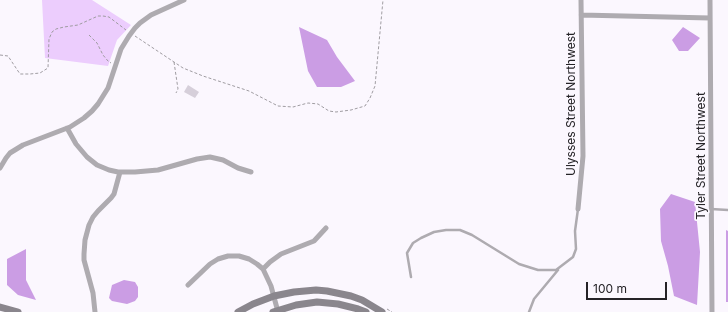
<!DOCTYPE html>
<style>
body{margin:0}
#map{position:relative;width:728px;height:312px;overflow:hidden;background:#fbf7fe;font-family:Inter,sans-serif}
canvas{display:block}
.scale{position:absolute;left:586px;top:282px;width:81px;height:18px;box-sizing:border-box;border:2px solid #252327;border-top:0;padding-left:5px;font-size:12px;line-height:14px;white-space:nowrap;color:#252327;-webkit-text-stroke:3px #fbf7fe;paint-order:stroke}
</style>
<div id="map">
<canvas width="728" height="312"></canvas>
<div class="scale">100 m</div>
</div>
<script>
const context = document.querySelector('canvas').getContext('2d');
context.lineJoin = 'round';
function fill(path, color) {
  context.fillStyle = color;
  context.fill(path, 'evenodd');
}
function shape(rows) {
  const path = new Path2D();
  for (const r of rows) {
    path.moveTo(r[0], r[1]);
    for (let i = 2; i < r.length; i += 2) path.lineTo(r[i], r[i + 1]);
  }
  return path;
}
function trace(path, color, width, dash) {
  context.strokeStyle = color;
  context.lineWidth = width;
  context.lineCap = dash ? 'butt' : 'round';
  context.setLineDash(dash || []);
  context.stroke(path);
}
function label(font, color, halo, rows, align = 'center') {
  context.font = font + ' Inter,sans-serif';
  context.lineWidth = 3.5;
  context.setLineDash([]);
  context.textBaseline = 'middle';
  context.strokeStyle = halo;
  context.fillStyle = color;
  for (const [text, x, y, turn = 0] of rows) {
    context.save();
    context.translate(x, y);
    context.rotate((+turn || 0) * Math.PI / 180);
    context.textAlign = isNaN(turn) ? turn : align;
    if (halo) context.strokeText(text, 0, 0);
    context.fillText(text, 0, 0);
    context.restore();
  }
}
fill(shape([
 [42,0,92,0,131,25,117,40,108,66,45,58]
]), '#eccdfd');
fill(shape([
 [299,27,327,40,337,57,355,81,341,87,317,87,308,71],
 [683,27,700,38,688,51,679,51,672,40],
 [671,194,695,202,700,252,697,305,674,296,668,266,661,241,660,209],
 [726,230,728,231,728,302,726,302],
 [26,249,26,280,36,300,18,295,7,285,7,259],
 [124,280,135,282,138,287,138,297,135,301,127,304,112,301,109,298,112,285]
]), '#cb9de4');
fill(shape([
 [188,85,199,92,195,98,184,92]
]), '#d6cfda');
trace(shape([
 [89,35,97,43,103,55,108,61,111,63],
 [135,36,183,68,203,76,249,91,278,106,293,107,308,103,318,104,329,111,336,112,351,110,365,106,370,98,375,86,383,0],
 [0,55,8,56,20,74,30,74,40,73,48,68,49,39,52,32,56,29,64,27,78,25,98,16,103,16,109,17,126,30],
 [174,62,178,89,176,93],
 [387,309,392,312]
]), '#9f9ca1', 1, [3, 2]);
trace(shape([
 [711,209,728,210],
 [411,277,407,253,413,243,421,238,434,232,446,230,460,230,472,235,519,264,538,270,556,270,573,257,576,249,575,231,578,209],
 [529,312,534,299,558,270]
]), '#aeabb0', 2.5);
trace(shape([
 [710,0,712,312],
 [581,15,710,18],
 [67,128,76,144,87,157,97,165,109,170,118,172,135,172,158,170,197,159,210,157,223,160,238,168,251,172],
 [0,168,6,158,10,153,23,145,70,127,84,118,92,111,98,104,108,88,121,49,129,36,135,28,140,23,151,15,184,0],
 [578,209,583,156,581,0],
 [263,269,270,262,281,254,314,241,326,228],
 [188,285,210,264,218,259,228,256,239,256,249,259,257,264,263,269,271,286,278,312],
 [95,312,93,293,84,260,84,254,85,240,89,225,93,217,98,211,111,198,114,194,120,172]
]), '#aeabb0', 5);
trace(shape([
 [0,307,18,312],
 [238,312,253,304,274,296,294,292,316,290,327,291,351,296,362,300,382,312],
 [273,312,296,305,317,302,338,304,358,309,366,312]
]), '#8a868d', 7);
label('12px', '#252327', '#fbf7fe', [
 ["Ulysses Street Northwest",571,104,-90],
 ["Tyler Street Northwest",701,156,-90]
]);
</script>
